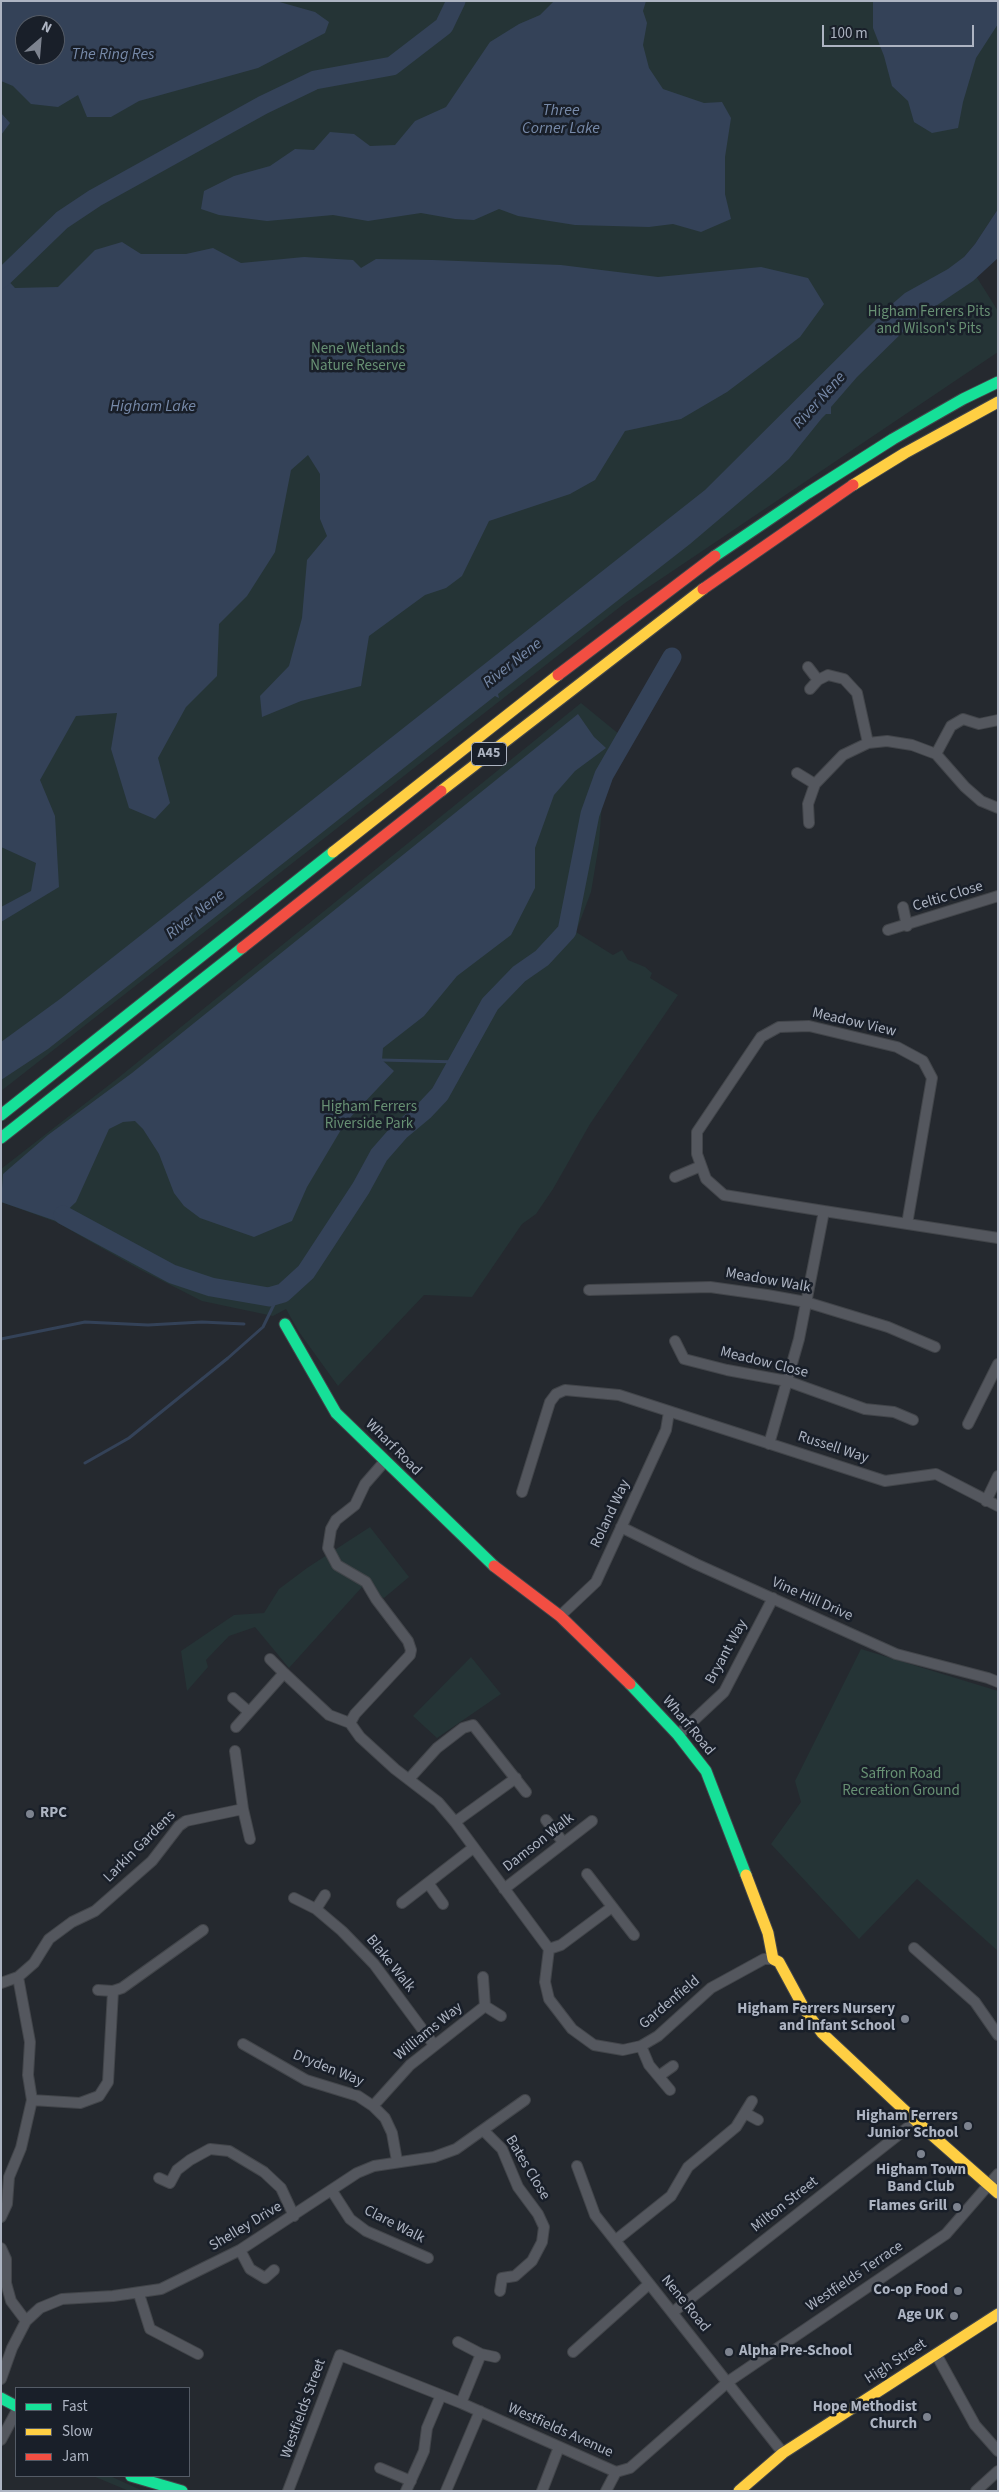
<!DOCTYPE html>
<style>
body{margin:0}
#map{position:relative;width:999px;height:2492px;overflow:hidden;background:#25292f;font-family:"Source Sans 3",sans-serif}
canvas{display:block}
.frame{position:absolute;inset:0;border:2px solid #adb4c2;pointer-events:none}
.legend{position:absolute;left:15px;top:2387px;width:175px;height:90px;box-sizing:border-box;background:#191f29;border:1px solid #545b66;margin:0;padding:6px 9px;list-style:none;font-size:15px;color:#adb4c2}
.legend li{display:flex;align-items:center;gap:10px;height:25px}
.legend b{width:25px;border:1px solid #545b66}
.north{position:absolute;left:15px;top:15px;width:50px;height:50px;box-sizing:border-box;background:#191f29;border:1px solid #545b66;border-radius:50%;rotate:27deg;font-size:14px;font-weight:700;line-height:20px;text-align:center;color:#adb4c2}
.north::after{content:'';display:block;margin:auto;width:18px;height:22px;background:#7d838f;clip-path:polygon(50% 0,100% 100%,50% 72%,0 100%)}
.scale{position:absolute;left:822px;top:25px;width:152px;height:22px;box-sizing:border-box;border:2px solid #adb4c2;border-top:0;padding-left:6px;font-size:15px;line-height:18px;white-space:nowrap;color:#adb4c2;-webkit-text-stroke:4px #191f29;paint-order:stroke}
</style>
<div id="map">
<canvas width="999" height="2492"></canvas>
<div class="frame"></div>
<ul class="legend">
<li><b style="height:6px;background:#16e098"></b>Fast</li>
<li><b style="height:6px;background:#ffcf43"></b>Slow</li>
<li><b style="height:6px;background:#f24e42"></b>Jam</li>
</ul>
<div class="north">N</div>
<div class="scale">100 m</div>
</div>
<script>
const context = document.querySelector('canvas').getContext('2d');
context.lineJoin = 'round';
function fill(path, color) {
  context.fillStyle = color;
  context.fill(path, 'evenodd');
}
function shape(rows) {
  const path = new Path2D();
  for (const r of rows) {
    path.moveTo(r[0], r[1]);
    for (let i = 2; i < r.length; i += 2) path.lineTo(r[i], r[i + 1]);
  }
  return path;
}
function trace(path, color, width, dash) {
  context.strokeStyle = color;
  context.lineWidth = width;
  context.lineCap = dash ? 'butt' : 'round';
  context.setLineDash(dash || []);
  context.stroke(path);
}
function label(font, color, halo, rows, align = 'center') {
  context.font = font + ' "Source Sans 3",sans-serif';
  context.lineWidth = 5;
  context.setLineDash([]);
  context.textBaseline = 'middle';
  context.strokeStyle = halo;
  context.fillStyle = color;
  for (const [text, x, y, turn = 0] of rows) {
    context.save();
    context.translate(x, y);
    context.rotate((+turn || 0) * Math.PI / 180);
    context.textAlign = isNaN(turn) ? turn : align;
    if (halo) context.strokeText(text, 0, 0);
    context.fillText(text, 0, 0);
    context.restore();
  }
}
fill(shape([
 [1,1,998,1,998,209,975,244,964,257,998,311,998,352,625,603,1,1091],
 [25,25,55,25,55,55,25,55],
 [581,703,625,739,604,775,599,844,591,892,576,932,613,955,622,950,628,960,645,967,652,973,650,978,678,995,590,1124,553,1189,536,1214,522,1224,472,1297,424,1295,338,1386,299,1332,286,1309,273,1316,202,1301,139,1269,56,1222,1,1202,1,1169,118,1078],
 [370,1527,409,1577,384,1598,362,1587,289,1668,255,1627,229,1636,206,1660,208,1667,187,1691,181,1651,234,1615,264,1613,279,1589,307,1568],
 [861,1649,998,1691,998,1951,917,1879,859,1939,771,1844,801,1802,795,1781],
 [471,1657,501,1694,437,1738,413,1716],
 [93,2476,110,2476,143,2491,129,2491]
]), '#253436');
fill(shape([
 [1,1,276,1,315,12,329,22,325,33,258,68,139,101,111,117,87,117,78,95,58,107,31,104,13,86,1,81],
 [25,25,55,25,55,55,25,55],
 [554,1,646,1,643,11,647,23,643,45,649,68,663,89,704,103,722,102,731,118,725,157,725,194,731,219,701,232,673,224,649,227,575,225,518,216,499,209,474,220,455,219,421,213,368,221,333,215,267,221,219,215,201,209,204,191,234,176,270,166,295,149,314,150,330,132,354,134,370,146,395,145,415,121,446,107,490,42,519,24,540,15],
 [873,1,998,1,998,24,976,58,963,102,958,128,932,133,914,122,908,101,892,86,884,56,873,28],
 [1,113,10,123,1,135],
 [998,209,998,258,973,281,915,320,857,377,831,407,831,414,826,414,822,418,789,459,769,477,690,544,498,694,499,698,495,696,48,1049,1,1080,1,1042,60,999,705,490,891,305,905,293,948,269,964,257,975,244],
 [122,242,141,254,186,254,213,248,241,263,304,257,353,260,361,268,376,259,433,260,561,265,658,277,761,267,808,278,824,304,800,337,727,392,681,419,625,431,595,480,570,494,489,521,462,576,446,588,425,595,369,636,361,686,301,701,262,717,260,696,289,666,302,618,307,560,327,536,320,519,320,474,308,455,291,470,275,552,247,596,219,624,217,676,186,707,158,758,170,803,155,819,129,808,111,749,117,713,76,716,40,780,55,816,59,887,1,922,1,907,31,891,36,863,1,847,1,273,15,288,58,287,95,250],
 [578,714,594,737,606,748,575,771,554,795,535,848,535,888,511,935,457,976,424,1016,383,1048,382,1060,394,1071,345,1123,307,1187,292,1221,254,1237,200,1218,184,1206,174,1193,159,1154,143,1129,135,1121,123,1122,109,1129,76,1202,56,1221,1,1202,3,1174,48,1135,132,1073]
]), '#344258');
trace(shape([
 [382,1060,458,1062],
 [1,1339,85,1322,148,1325,202,1322,244,1324],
 [85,1463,129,1438,228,1358,263,1327,279,1294]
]), '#344258', 3);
trace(shape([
 [1,279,62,220,95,198,263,105,315,80,392,66,444,26,456,1],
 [63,1215,172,1274,211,1287,269,1297,283,1293,306,1272,361,1188,379,1155,400,1131,424,1111,440,1094,490,1004,519,974,542,958,567,931,590,814,604,775,672,657]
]), '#344258', 19);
const street = shape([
 [808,667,818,680],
 [810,689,818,680,828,675,844,679,857,693,868,743],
 [936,754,951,726,963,719,979,724,998,720],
 [797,773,815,784],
 [809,823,808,804,815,784,843,755,868,743,887,741,912,745,936,754,965,787,981,801,998,808],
 [903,907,907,926],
 [888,930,998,896],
 [675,1177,701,1166],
 [907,1224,932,1078,923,1061,897,1047,809,1026,779,1027,761,1037,697,1132,697,1154,706,1179,724,1195,824,1211,998,1238],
 [589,1290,710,1287,767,1295,806,1302,888,1327,935,1347],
 [675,1341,684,1359,727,1370,787,1381,865,1409,894,1412,913,1420],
 [968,1424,998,1364],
 [769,1444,799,1339,824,1211],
 [522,1492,550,1402,556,1394,565,1390,619,1395,885,1481,936,1474,998,1506],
 [986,1501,998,1476],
 [621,1527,696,1564,896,1654,988,1678,998,1682],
 [560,1616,596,1582,666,1430,669,1412],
 [270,1659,284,1673],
 [233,1698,249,1712],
 [350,1723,360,1737,395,1769,438,1802,455,1822,549,1949,545,1982,549,1999,572,2029,594,2045,623,2050,641,2046,658,2036,711,1988,764,1959,773,1959],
 [350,1723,355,1714,410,1655,411,1650,408,1641,376,1599,366,1582,337,1565,328,1548,331,1529,336,1520,355,1505,365,1484,385,1461],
 [236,1727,284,1673,329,1715,350,1723],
 [678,1735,724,1692,773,1598],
 [235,1751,243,1809,250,1839],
 [409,1779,437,1748,463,1728,473,1725,526,1792],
 [546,1820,563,1842],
 [455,1822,516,1778],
 [587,1874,634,1935],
 [428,1883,443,1904],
 [504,1889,592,1821],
 [294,1898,316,1909,342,1931,374,1964,434,2045],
 [402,1903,473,1848],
 [316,1909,325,1895],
 [914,1948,975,2002,998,2035],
 [549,1949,561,1945,612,1907],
 [483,1977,485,2006,501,2016],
 [1,1983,18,1977,34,1963,49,1939,72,1922,95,1911,152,1861,179,1826,186,1821,243,1809],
 [98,1990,113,1991],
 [243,2044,306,2080,358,2096,373,2106,385,2118,392,2133,397,2161],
 [641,2046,649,2065,670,2090],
 [659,2076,673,2066],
 [32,2100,80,2103,99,2096,108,2082,113,1991,122,1988,203,1930],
 [373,2106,410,2065,485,2006],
 [745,2113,758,2120],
 [484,2131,502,2149,518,2187,538,2214,544,2227,542,2242,532,2261,515,2276,502,2278,500,2291],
 [577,2166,595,2215,783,2453],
 [159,2178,170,2183,177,2170,190,2160,210,2149,229,2151,264,2172,281,2188,294,2216],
 [332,2191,350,2219,366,2231,428,2258],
 [1,2217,7,2204,9,2177,21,2148,32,2100,28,2075,30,2042,18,1977],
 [616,2240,671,2196,688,2167,736,2127,752,2101],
 [1,2248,6,2259,6,2283,11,2301,26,2321],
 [240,2250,250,2269,265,2278,274,2270],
 [139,2294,150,2329,198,2354],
 [673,2312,916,2121],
 [458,2342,481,2354,495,2357],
 [573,2352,649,2284],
 [936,2354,975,2425,998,2451],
 [1,2379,12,2348,26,2321,40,2308,62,2299,113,2296,161,2289,240,2250,357,2173,374,2166,434,2157,456,2149,525,2100],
 [461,2403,481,2354],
 [1,2440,16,2412],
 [380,2468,411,2481],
 [288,2491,340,2355,461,2403,616,2472,630,2468,729,2381,946,2234,998,2174],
 [406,2491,424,2451,427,2428,441,2395],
 [446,2491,480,2411],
 [542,2491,559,2447],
 [606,2491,616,2472],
 [976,2491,998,2471]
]);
const fast = shape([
 [715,556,808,493,893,439,963,399,998,382],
 [1,1115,333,852],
 [1,1138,242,948],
 [285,1324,336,1413,494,1566],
 [630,1684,678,1735,706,1771,746,1875],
 [1,2398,16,2406],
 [131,2476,182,2491]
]);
const slow = shape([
 [853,485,905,453,998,402],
 [441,791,703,589],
 [333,852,558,675],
 [746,1875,768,1933,773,1959,779,1962,805,2010,822,2033,916,2121,998,2193],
 [739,2491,783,2453,998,2314]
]);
const jam = shape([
 [703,589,853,485],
 [558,675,715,556],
 [242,948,441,791],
 [494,1566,560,1616,630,1684]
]);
trace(street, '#42454a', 12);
trace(fast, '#42454a', 13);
trace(slow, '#42454a', 13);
trace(jam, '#42454a', 13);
trace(street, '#54575e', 10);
trace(fast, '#16e098', 11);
trace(slow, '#ffcf43', 11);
trace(jam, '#f24e42', 11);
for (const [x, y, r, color] of [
 [30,1814,5,"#7d838f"],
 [905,2019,5,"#7d838f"],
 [968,2126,5,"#7d838f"],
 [921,2154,5,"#7d838f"],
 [957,2207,5,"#7d838f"],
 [958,2291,5,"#7d838f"],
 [954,2316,5,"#7d838f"],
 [729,2352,5,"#7d838f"],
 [927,2417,5,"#7d838f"]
]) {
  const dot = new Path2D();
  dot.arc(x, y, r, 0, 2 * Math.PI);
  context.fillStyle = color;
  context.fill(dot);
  trace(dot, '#191f29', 2);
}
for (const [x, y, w] of [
 [489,754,35]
]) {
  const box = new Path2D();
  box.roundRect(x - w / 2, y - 11.5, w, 23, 4);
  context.fillStyle = '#191f29';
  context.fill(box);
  trace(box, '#adb4c2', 1);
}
label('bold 14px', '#adb4c2', null, [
 ["A45",489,754]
]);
label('15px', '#679073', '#191f29', [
 ["Higham Ferrers Pits",929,313],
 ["and Wilson's Pits",929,330],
 ["Nene Wetlands",358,350],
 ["Nature Reserve",358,367],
 ["Higham Ferrers",369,1108],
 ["Riverside Park",369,1125],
 ["Saffron Road",901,1775],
 ["Recreation Ground",901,1792]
]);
label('15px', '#adb4c2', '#191f29', [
 ["Celtic Close",948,897,-17],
 ["Meadow View",854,1023,13],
 ["Meadow Walk",768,1281,10],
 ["Meadow Close",764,1363,14],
 ["Wharf Road",393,1448,45],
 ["Russell Way",833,1448,18],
 ["Roland Way",611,1514,-65],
 ["Vine Hill Drive",812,1600,24],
 ["Bryant Way",727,1652,-61],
 ["Wharf Road",688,1726,50],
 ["Damson Walk",539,1843,-38],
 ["Larkin Gardens",140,1847,-45],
 ["Blake Walk",390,1964,51],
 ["Gardenfield",670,2003,-40],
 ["Williams Way",429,2032,-39],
 ["Dryden Way",328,2069,22],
 ["Bates Close",527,2168,59],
 ["Milton Street",785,2205,-38],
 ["Clare Walk",394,2225,27],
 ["Shelley Drive",246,2227,-31],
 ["Westfields Terrace",855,2277,-34],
 ["Nene Road",685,2304,51],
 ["High Street",896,2362,-33],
 ["Westfields Street",304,2409,-70],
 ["Westfields Avenue",560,2431,24]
]);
label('bold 15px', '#adb4c2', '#191f29', [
 ["RPC",40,1814,"left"],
 ["Higham Ferrers Nursery",895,2010],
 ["and Infant School",895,2027],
 ["Higham Ferrers",958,2117],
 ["Junior School",958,2134],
 ["Higham Town",921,2171,"center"],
 ["Band Club",921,2188,"center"],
 ["Flames Grill",947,2207],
 ["Co-op Food",948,2291],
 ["Age UK",944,2316],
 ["Alpha Pre-School",739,2352,"left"],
 ["Hope Methodist",917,2408],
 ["Church",917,2425]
], 'right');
label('italic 16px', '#778aa9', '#191f29', [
 ["The Ring Res",113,55],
 ["Three",561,111],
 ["Corner Lake",561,129],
 ["River Nene",820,401,-48],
 ["Higham Lake",153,407],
 ["River Nene",513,664,-38],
 ["River Nene",196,915,-38]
]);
</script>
